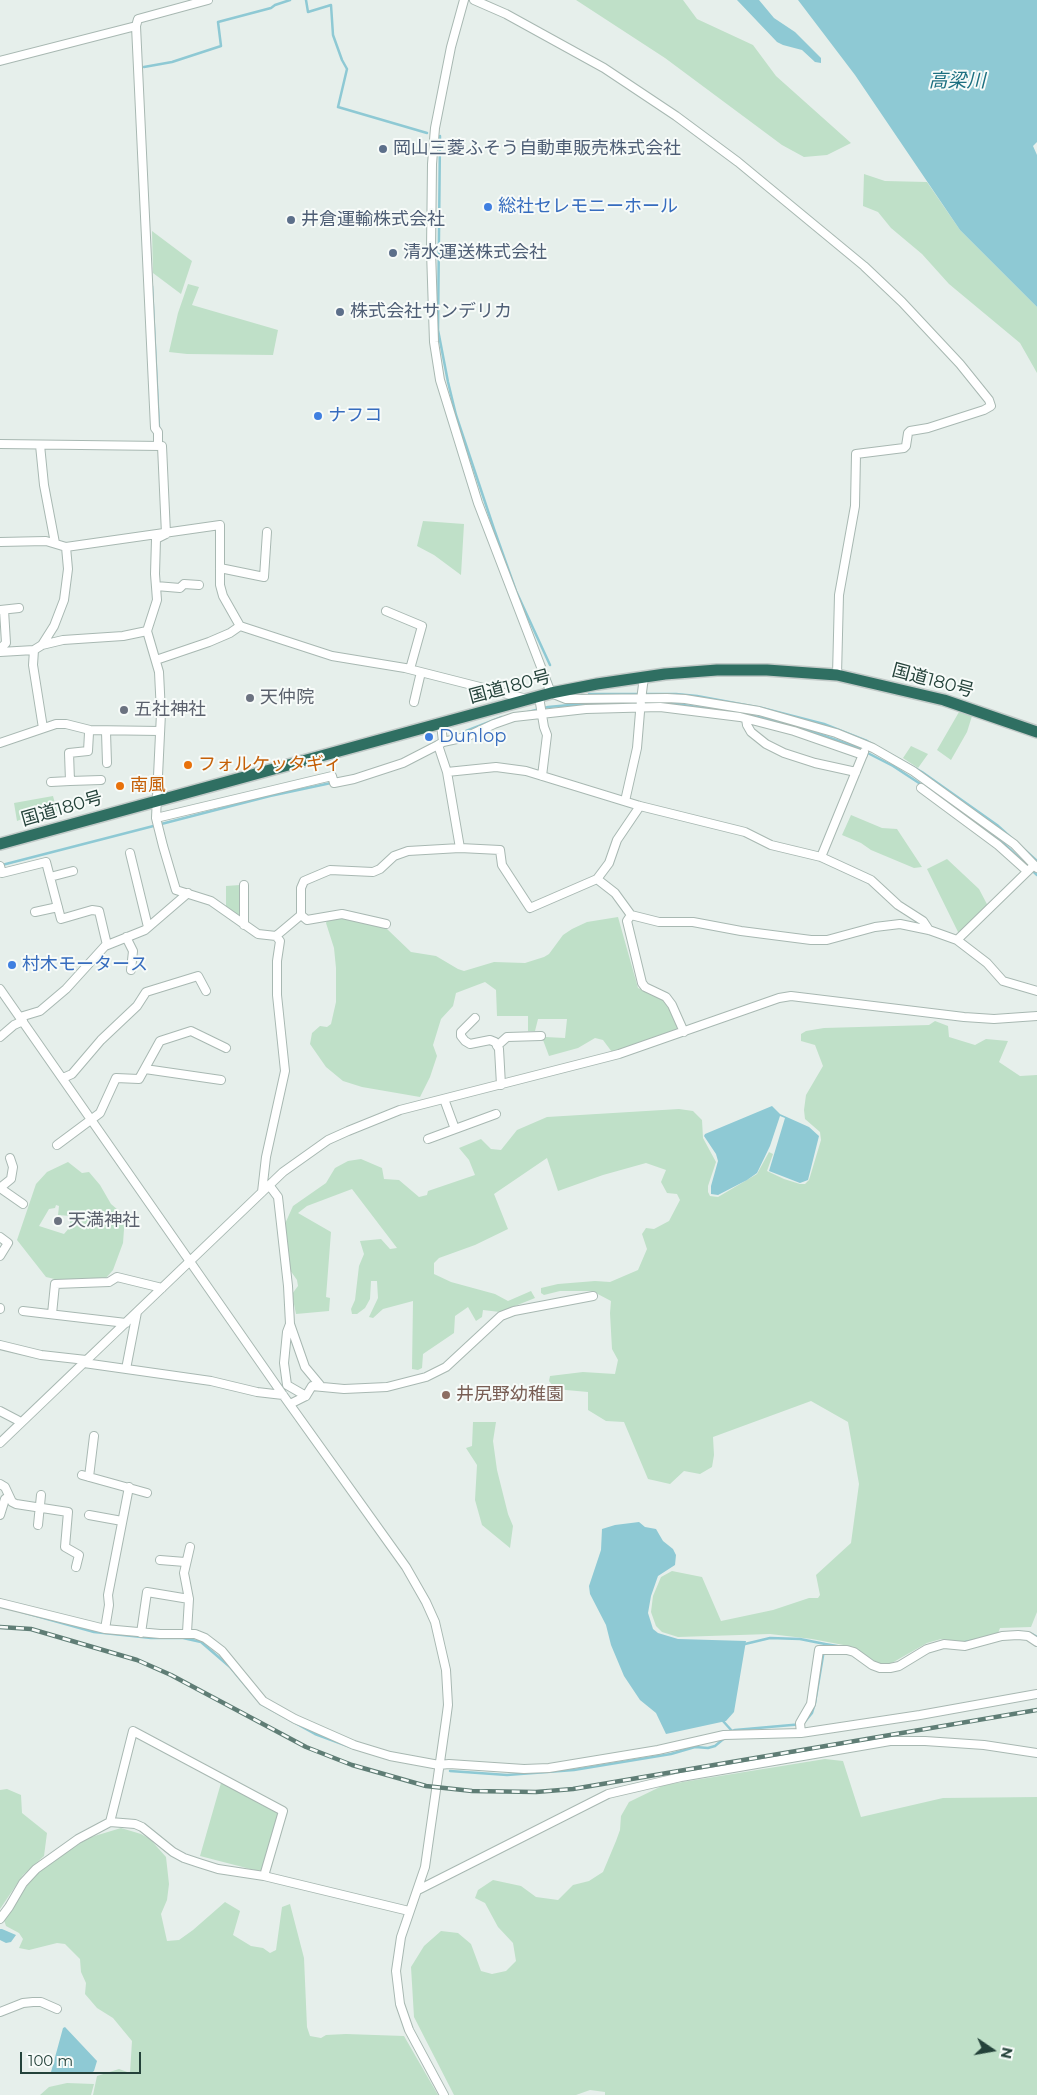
<!DOCTYPE html>
<meta charset="utf-8">
<style>
body{margin:0}
#map{position:relative;width:1037px;height:2095px;overflow:hidden;background:#e6efeb;font-family:Montserrat,sans-serif}
canvas{display:block}
.north{position:absolute;left:967px;top:2025px;width:50px;height:50px;-webkit-text-stroke:4px #f7fbf9;paint-order:stroke;rotate:102deg;font-size:14px;font-weight:700;line-height:20px;text-align:center;color:#24423a}
.north::after{content:'';display:block;margin:auto;width:18px;height:22px;background:#24423a;clip-path:polygon(50% 0,100% 100%,50% 72%,0 100%)}
.scale{position:absolute;left:20px;top:2052px;width:121px;height:22px;box-sizing:border-box;border:2px solid #24423a;border-top:0;padding-left:6px;font-size:15px;line-height:18px;white-space:nowrap;color:#24423a;-webkit-text-stroke:4px #f7fbf9;paint-order:stroke}
</style>
<div id="map">
<canvas width="1037" height="2095"></canvas>
<div class="north">N</div>
<div class="scale">100 m</div>
</div>
<script>
const context = document.querySelector('canvas').getContext('2d');
context.lineJoin = 'round';
function fill(path, color) {
  context.fillStyle = color;
  context.fill(path, 'evenodd');
}
function shape(rows) {
  const path = new Path2D();
  for (const r of rows) {
    path.moveTo(r[0], r[1]);
    for (let i = 2; i < r.length; i += 2) path.lineTo(r[i], r[i + 1]);
  }
  return path;
}
function trace(path, color, width, dash) {
  context.strokeStyle = color;
  context.lineWidth = width;
  context.lineCap = dash ? 'butt' : 'round';
  context.setLineDash(dash || []);
  context.stroke(path);
}
function label(font, color, halo, rows, align = 'center') {
  context.font = font + ' Montserrat,"Noto Sans JP",sans-serif';
  context.lineWidth = 4;
  context.setLineDash([]);
  context.textBaseline = 'middle';
  context.strokeStyle = halo;
  context.fillStyle = color;
  for (const [text, x, y, turn = 0] of rows) {
    context.save();
    context.translate(x, y);
    context.rotate((+turn || 0) * Math.PI / 180);
    context.textAlign = isNaN(turn) ? turn : align;
    if (halo) context.strokeText(text, 0, 0);
    context.fillText(text, 0, 0);
    context.restore();
  }
}
fill(shape([
 [576,0,683,0,697,19,753,45,776,76,851,143,827,155,804,157,782,145,665,58],
 [864,174,885,181,927,182,960,230,1037,307,1037,373,1020,343,949,284,922,254,891,228,878,212,863,206],
 [152,231,192,261,181,294,153,273],
 [188,284,199,287,192,305,278,330,273,355,187,354,169,352,178,313],
 [423,521,464,524,461,575,434,555,417,546],
 [959,712,972,716,967,732,951,760,937,750],
 [911,746,928,754,918,768,903,758],
 [53,796,57,811,44,812,43,808,32,810,28,812,27,817,17,821,14,803],
 [851,815,882,828,897,829,922,867,914,868,871,850,861,843,842,835],
 [947,859,979,889,989,908,959,934,927,869],
 [240,885,241,920,226,908,226,886],
 [344,917,387,929,411,952,436,956,458,969,464,971,494,962,525,963,544,957,549,954,563,935,572,929,587,922,618,917,638,988,662,998,676,1020,678,1028,671,1034,612,1052,603,1040,595,1038,578,1048,549,1056,543,1040,545,1037,565,1038,567,1019,538,1019,535,1031,528,1031,528,1016,497,1016,496,990,485,982,456,993,453,1006,441,1019,433,1045,437,1056,430,1077,420,1097,362,1087,343,1081,326,1067,310,1044,312,1033,320,1026,327,1027,331,1024,336,1002,336,968,334,948,326,923,328,918],
 [935,1021,948,1026,949,1037,975,1045,986,1039,1008,1041,999,1062,1020,1076,1037,1075,1037,1612,1031,1627,1000,1628,997,1636,964,1642,941,1639,927,1643,890,1664,877,1663,854,1647,812,1639,770,1634,678,1637,662,1632,656,1626,651,1612,653,1596,661,1577,672,1571,702,1577,721,1621,773,1610,809,1598,818,1598,820,1595,816,1575,851,1543,859,1484,848,1422,811,1401,713,1437,714,1455,712,1467,700,1474,684,1471,670,1484,648,1479,624,1422,606,1421,588,1410,588,1392,555,1389,549,1381,550,1376,583,1372,615,1374,618,1360,612,1349,610,1313,611,1301,592,1291,560,1291,544,1295,541,1293,541,1288,558,1284,595,1281,610,1282,638,1270,647,1249,642,1234,646,1228,654,1229,669,1221,680,1200,677,1194,667,1193,661,1182,666,1170,646,1163,603,1175,558,1191,547,1158,494,1194,508,1229,475,1245,439,1258,434,1263,434,1274,451,1282,495,1294,508,1301,531,1291,535,1298,500,1312,483,1310,482,1317,476,1321,468,1307,455,1316,454,1333,423,1354,422,1368,418,1370,412,1369,413,1301,383,1309,373,1318,369,1317,378,1298,377,1281,371,1281,370,1299,365,1308,357,1314,352,1314,351,1309,355,1300,359,1266,364,1254,360,1241,381,1239,390,1249,397,1248,352,1189,307,1206,298,1213,331,1232,326,1297,330,1298,329,1311,296,1314,292,1294,298,1286,297,1280,290,1270,284,1226,293,1206,326,1183,335,1168,348,1161,361,1159,382,1168,384,1179,399,1180,419,1197,427,1195,428,1191,475,1175,469,1160,459,1148,481,1139,491,1149,501,1150,517,1130,547,1117,679,1109,693,1111,702,1120,703,1138,716,1162,708,1186,708,1192,710,1196,718,1197,757,1174,769,1152,773,1154,767,1171,784,1179,800,1184,805,1184,809,1180,821,1140,820,1132,805,1119,804,1110,806,1095,823,1066,815,1045,801,1041,801,1034,806,1031,824,1028,929,1025],
 [68,1162,82,1173,89,1172,100,1185,111,1204,125,1216,123,1243,113,1270,106,1278,99,1281,59,1280,46,1277,17,1240,36,1184,47,1172],
 [56,1205,59,1206,58,1215,70,1216,70,1227,64,1234,39,1226,49,1209,55,1208],
 [473,1422,496,1422,493,1441,497,1470,508,1514,513,1526,510,1548,482,1525,475,1500,477,1465,466,1448,472,1446],
 [825,1759,843,1761,861,1817,943,1798,1037,1797,1037,2095,605,2095,605,2092,590,2090,576,2095,454,2095,414,2017,411,1967,424,1946,441,1931,458,1933,471,1944,481,1971,492,1974,506,1971,516,1961,513,1943,498,1927,485,1903,475,1898,478,1890,493,1880,521,1886,536,1897,558,1900,573,1885,589,1881,603,1872,616,1841,620,1830,621,1816,629,1802,664,1785],
 [221,1783,277,1811,279,1816,262,1870,258,1871,200,1856],
 [7,1789,21,1795,22,1813,47,1833,44,1856,23,1875,0,1909,0,1790],
 [121,1828,141,1834,150,1839,166,1857,169,1884,167,1900,161,1914,167,1941,179,1940,193,1930,225,1902,240,1911,233,1935,251,1946,263,1948,270,1953,276,1950,282,1907,290,1904,304,1958,307,2027,310,2036,321,2038,326,2035,346,2034,404,2036,438,2095,93,2095,97,2076,119,2069,130,2073,132,2041,113,2018,97,2008,85,1994,86,1983,81,1972,80,1959,65,1944,57,1943,29,1950,19,1948,23,1939,19,1933,6,1926,4,1920,32,1878,46,1866,88,1838],
 [67,2083,94,2084,91,2095,40,2095,49,2087]
]), '#bfe0c8');
fill(shape([
 [737,0,759,0,774,18,795,32,821,58,821,63,815,62,802,50,783,45,777,42],
 [798,0,1037,0,1037,142,1033,146,1037,155,1037,307,960,230,855,75],
 [772,1106,780,1114,809,1127,819,1136,808,1180,800,1183,769,1171,785,1118,780,1116,770,1146,757,1173,747,1180,718,1195,711,1194,711,1186,718,1161,716,1154,704,1136,705,1134],
 [639,1522,645,1527,656,1529,663,1541,673,1549,676,1555,675,1565,658,1576,651,1596,648,1613,653,1629,658,1633,678,1639,746,1641,734,1712,726,1721,666,1734,656,1713,640,1700,624,1676,611,1645,606,1625,590,1594,589,1586,601,1550,602,1529,615,1525],
 [0,1929,2,1929,16,1935,11,1942,6,1943,0,1940],
 [65,2027,97,2061,94,2071,90,2074,53,2074,51,2072,63,2028]
]), '#8ec9d4');
trace(shape([
 [306,0,308,12,331,5,333,35,342,60,347,69,338,107,427,133],
 [144,67,172,62,221,46,218,22,271,8,275,5,290,0],
 [440,136,438,330,448,382,456,415,494,529,516,591,550,665],
 [152,286,159,428],
 [589,694,676,694,697,696,762,708,824,724,867,741,922,772,997,825,1037,861],
 [664,704,677,704,744,714,790,724,856,747,893,766,922,785],
 [524,713,548,707,570,705,636,704],
 [466,731,502,717],
 [957,810,1004,844,1037,875],
 [2,865,270,796,331,783],
 [22,1612,94,1632,151,1638,183,1638,201,1642,230,1667,261,1704,315,1734,353,1748],
 [1020,1632,1032,1634,1037,1637],
 [961,1643,975,1640],
 [745,1644,770,1638,800,1639,825,1644],
 [723,1721,732,1731],
 [730,1732,735,1730,803,1724,812,1713,815,1703,825,1644,843,1647],
 [450,1771,507,1775,574,1770,671,1754,695,1747,708,1748,715,1746,727,1736]
]), '#8ec9d4', 2.5);
const minor = shape([
 [464,0,451,47,435,128,432,164,431,251,434,342,440,380,478,503,551,693,566,699,576,699,667,698,685,699,759,711,836,733,873,748,913,771,1014,844,1037,868],
 [474,0,506,14,604,68,676,116,738,162,864,266,902,302,960,364,989,400,991,406,984,410,928,428,910,431,908,433,906,446,904,448,856,454,855,506,839,595,837,675],
 [136,26,155,428,158,432,158,446],
 [0,61,136,26,138,19,208,0],
 [0,444,162,446,166,534],
 [40,445,44,485,55,543],
 [166,534,156,539,155,574,157,600,147,631,159,672,161,713,156,818,163,846,176,890,211,901,258,934,276,936,280,941,277,961,277,995,285,1071,266,1157,262,1192],
 [0,542,46,541,66,547,220,525,220,585,223,596,240,626,332,656,405,668,527,699],
 [220,568,264,577,267,532],
 [156,586,180,588,184,584,199,585],
 [0,610,19,608],
 [386,611,422,626,410,669],
 [42,645,54,626,64,600,68,569,66,547],
 [0,649,6,643,4,610],
 [34,650,33,665,43,728],
 [0,652,34,650,42,645,63,640,123,636,147,631],
 [156,660,209,642,230,633,240,626],
 [539,697,544,727,547,735,542,776],
 [414,702,421,672],
 [746,719,747,725,751,732,766,744,784,753,815,763,856,772],
 [441,724,443,742,438,745,447,772,460,848],
 [90,730,89,733,88,751,69,753,70,781,101,780],
 [106,732,107,763],
 [443,742,466,737,494,724,514,717,586,709,660,707,740,717,794,731,863,755],
 [0,743,56,724,66,724,90,730,160,731],
 [447,772,496,767,526,771,640,806,745,832,771,845,821,857,871,880,898,905,923,921,929,930],
 [51,782,70,781],
 [921,788,998,845,1027,871],
 [625,801,637,748,641,700,644,677],
 [156,818,332,776,334,783,354,779,403,763,438,745],
 [130,853,148,927],
 [821,857,864,752],
 [0,866,2,873,46,862,61,919,92,910,99,911,107,945],
 [50,877,73,871],
 [597,879,615,893,631,915,659,922,693,922,741,931,811,940,827,940,875,927,900,924,929,930,957,940,987,963,1003,981,1037,991],
 [244,885,244,925],
 [35,912,58,907],
 [301,915,307,920,342,914,386,924],
 [631,915,627,921,642,983,645,987,666,997,672,1005,684,1032],
 [276,936,301,915,301,888,304,881,330,870,373,872,380,869,394,856,408,851,460,848,500,850,502,865,530,908,597,879,609,863,617,840,640,806],
 [126,937,133,951,131,970],
 [957,940,1031,868],
 [0,989,283,1395,406,1567,426,1602,435,1622,446,1670,448,1705,446,1720,425,1867,401,1937,396,1971,400,2004,409,2030,444,2095],
 [20,1017,40,1011,66,989,105,946,145,930,188,893],
 [475,1018,461,1032,461,1036,465,1041,470,1044,490,1040,495,1042,499,1049,501,1085],
 [0,1037,14,1025,23,1021],
 [497,1046,507,1037,541,1036],
 [145,1069,221,1080],
 [63,1078,72,1074,101,1040,137,1006,146,992,198,976,206,991],
 [444,1099,455,1129],
 [428,1139,496,1114],
 [57,1145,100,1113,116,1078,139,1079,160,1041,191,1031,226,1048],
 [269,1185,278,1197,288,1286,290,1324,287,1332,284,1363,287,1385,306,1396],
 [0,1188,11,1179,13,1167,10,1158],
 [0,1188,23,1204],
 [0,1237,8,1243,0,1256],
 [0,1308,0,1309],
 [23,1311,126,1323],
 [52,1314,55,1284,109,1282,117,1277,162,1288],
 [290,1324,305,1367,320,1385],
 [0,1345,41,1355,86,1360],
 [84,1363,211,1381,257,1392,283,1395],
 [126,1369,137,1312],
 [290,1404,306,1396,312,1386,344,1389,387,1387,426,1377,446,1367,501,1316,514,1311,593,1296],
 [0,1411,21,1422],
 [0,1443,283,1172,328,1140,348,1131,400,1110,619,1054,779,998,791,996,964,1017,994,1019,1037,1016],
 [82,1475,147,1493],
 [89,1477,94,1436],
 [0,1484,5,1487,12,1502,16,1504,68,1512,65,1547,79,1555,76,1567],
 [0,1515,5,1499,8,1497],
 [89,1515,122,1521],
 [38,1525,41,1495],
 [160,1560,185,1562],
 [0,1603,105,1629,160,1634,195,1634,205,1638,222,1651,263,1701,295,1719,354,1745,390,1756,439,1765,449,1764,524,1769,549,1768,658,1750,724,1735,801,1733,920,1715,1037,1694],
 [105,1629,109,1605,108,1595,129,1487],
 [187,1632,189,1599,184,1573,190,1547],
 [141,1633,147,1592,189,1599],
 [801,1733,800,1723,811,1704,819,1650,847,1650,854,1652,872,1665,880,1668,890,1668,899,1666,927,1649,944,1644,965,1646,1002,1636,1018,1635,1028,1636,1037,1642],
 [110,1822,133,1731,283,1811,264,1876],
 [418,1890,608,1794,681,1777,890,1741,925,1741,984,1745,1037,1753],
 [0,1919,9,1907,23,1883,36,1869,78,1839,110,1822,135,1824,142,1827,173,1852,184,1858,199,1863,218,1869,264,1876,409,1911],
 [0,2012,23,2003,33,2002,41,2002,57,2009]
]);
const highway = shape([
 [0,844,551,693,597,684,665,674,717,670,767,670,837,675,944,700,1037,732]
]);
trace(minor, '#a8b8b2', 10);
trace(highway, '#c2cac8', 14);
trace(minor, '#fff', 8);
trace(highway, '#2f6f62', 11);
const rail = shape([
 [0,1627,31,1629,137,1660,171,1675,306,1747,352,1765,426,1786,472,1791,536,1792,573,1789,1037,1710]
]);
trace(rail, '#5f7d75', 4.5);
trace(rail, '#f7fbf9', 2.5, [8]);
for (const [x, y, r, color] of [
 [383,149,5,"#5c6f8a"],
 [488,207,5,"#3f7fe0"],
 [291,220,5,"#5c6f8a"],
 [393,253,5,"#5c6f8a"],
 [340,312,5,"#5c6f8a"],
 [318,416,5,"#3f7fe0"],
 [250,698,5,"#6b7280"],
 [124,710,5,"#6b7280"],
 [429,737,5,"#3f7fe0"],
 [188,765,5,"#e8710a"],
 [120,786,5,"#e8710a"],
 [12,965,5,"#3f7fe0"],
 [58,1221,5,"#6b7280"],
 [446,1395,5,"#8d6e63"]
]) {
  const dot = new Path2D();
  dot.arc(x, y, r, 0, 2 * Math.PI);
  context.fillStyle = color;
  context.fill(dot);
  trace(dot, '#f7fbf9', 2);
}
label('18px', '#4e5e75', '#f7fbf9', [
 ["岡山三菱ふそう自動車販売株式会社",393,149],
 ["井倉運輸株式会社",301,220],
 ["清水運送株式会社",403,253],
 ["株式会社サンデリカ",350,312]
], 'left');
label('18px', '#366cbe', '#f7fbf9', [
 ["総社セレモニーホール",498,207],
 ["ナフコ",328,416],
 ["Dunlop",439,737],
 ["村木モータース",22,965]
], 'left');
label('18px', '#24423a', '#f7fbf9', [
 ["国道180号",933,681,15],
 ["国道180号",510,687,-15],
 ["国道180号",62,809,-16]
]);
label('18px', '#5b616d', '#f7fbf9', [
 ["天仲院",260,698],
 ["五社神社",134,710],
 ["天満神社",68,1221]
], 'left');
label('18px', '#c56008', '#f7fbf9', [
 ["フォルケッタギィ",198,765],
 ["南風",130,786]
], 'left');
label('18px', '#785e54', '#f7fbf9', [
 ["井尻野幼稚園",456,1395]
], 'left');
label('italic 19px', '#1c6f80', '#f7fbf9', [
 ["高梁川",957,81]
]);
</script>
